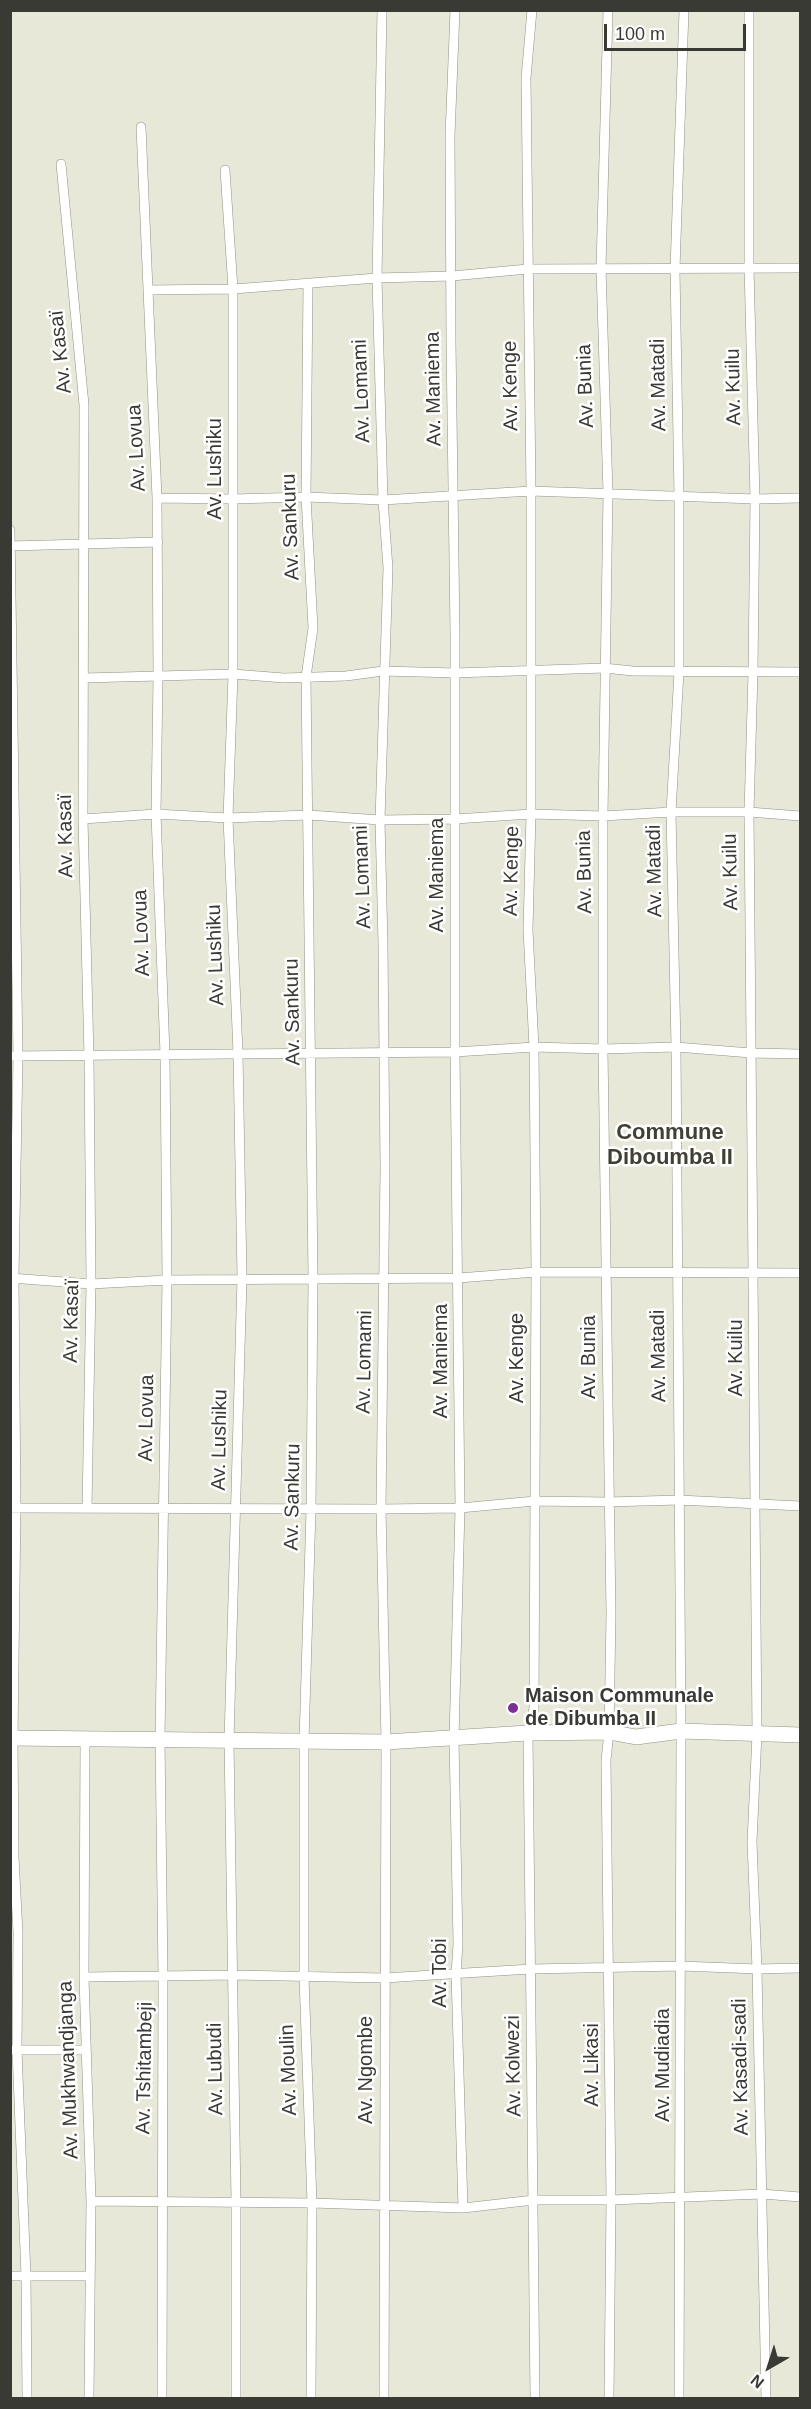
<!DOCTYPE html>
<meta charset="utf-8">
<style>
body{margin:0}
#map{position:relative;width:811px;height:2409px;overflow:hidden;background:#e8e8d9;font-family:Helvetica,sans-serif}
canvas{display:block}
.frame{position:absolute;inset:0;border:12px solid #3a3a34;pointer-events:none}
.north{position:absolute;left:739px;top:2337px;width:60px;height:60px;-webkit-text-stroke:4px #fff;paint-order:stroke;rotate:219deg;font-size:16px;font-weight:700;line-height:24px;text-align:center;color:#3a3a34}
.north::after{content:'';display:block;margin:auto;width:21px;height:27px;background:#3a3a34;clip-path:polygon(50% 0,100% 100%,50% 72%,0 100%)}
.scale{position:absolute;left:604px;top:24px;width:142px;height:27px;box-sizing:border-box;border:3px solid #3a3a34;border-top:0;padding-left:8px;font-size:18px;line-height:21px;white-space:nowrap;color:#3a3a34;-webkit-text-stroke:4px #fff;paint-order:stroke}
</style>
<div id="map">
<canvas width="811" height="2409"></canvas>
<div class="frame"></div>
<div class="north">N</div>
<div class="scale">100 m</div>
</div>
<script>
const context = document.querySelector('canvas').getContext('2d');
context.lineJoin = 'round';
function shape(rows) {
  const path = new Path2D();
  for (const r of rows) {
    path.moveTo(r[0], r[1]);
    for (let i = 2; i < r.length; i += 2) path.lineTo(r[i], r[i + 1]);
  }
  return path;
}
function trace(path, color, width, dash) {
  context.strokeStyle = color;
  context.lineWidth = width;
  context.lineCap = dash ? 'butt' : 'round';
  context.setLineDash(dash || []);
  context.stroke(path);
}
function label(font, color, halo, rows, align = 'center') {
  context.font = font + ' Helvetica,sans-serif';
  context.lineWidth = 5;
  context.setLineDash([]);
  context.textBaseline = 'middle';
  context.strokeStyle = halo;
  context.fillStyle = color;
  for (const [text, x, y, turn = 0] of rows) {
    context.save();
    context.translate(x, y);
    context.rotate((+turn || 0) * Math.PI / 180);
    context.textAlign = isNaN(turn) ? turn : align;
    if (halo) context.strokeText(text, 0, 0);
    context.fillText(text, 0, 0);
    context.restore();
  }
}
const minor = shape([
 [382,10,377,278,383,500,388,568,380,820,383,944,385,1168,381,1509,386,1742,384,2398],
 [455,10,450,136,451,342,455,634,455,1052,460,1508,454,1739,458,1944,456,1974,463,2208],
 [532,10,526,78,531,491,531,814,528,930,534,1047,536,1272,534,1708,528,1733,535,2398],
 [608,10,601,268,608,493,603,816,603,1049,611,1614,609,1732,606,1760,611,2200,609,2398],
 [749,10,749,267,755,499,753,672,749,812,757,1734,752,1842,757,1969,766,2398],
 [141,127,157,498,158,677,156,814,165,1054,167,1280,160,1739,163,1977,162,2398],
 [61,164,84,405,83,819,89,1057,91,1284,87,1508],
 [225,170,233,289,233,674,228,818,238,1053,242,1278,229,1740,236,2202,236,2398],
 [308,283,306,497,313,628,306,677,313,1278,311,1510,304,1741,304,1977,312,2203,311,2398],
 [148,290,233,289,377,278,452,276,528,269,800,268],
 [157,498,233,499,306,497,383,500,531,491,755,499,800,498],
 [10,530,18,1056,14,1277,16,1508,13,1738,14,1857,18,1933,17,2050,26,2276,27,2398],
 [10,546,158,542],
 [84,678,233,674,284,678,346,676,383,671,455,673,604,668,633,671,800,672],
 [83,819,156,814,228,818,309,815,380,820,455,819,531,814,603,816,671,812,749,812,800,816],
 [10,1056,455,1052,534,1047,603,1049,676,1047,751,1053,800,1054],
 [10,1278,91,1284,167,1280,458,1278,536,1272,800,1273],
 [10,1508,381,1509,460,1508,535,1501,608,1502,679,1500,800,1506],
 [85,1740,84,1977,91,2201,89,2398],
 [84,1977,233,1975,384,1978,531,1969,681,1966,757,1969,800,1968],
 [13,2050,85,2050],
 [91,2201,312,2203,463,2208,534,2200,611,2200,762,2194,800,2197],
 [10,2276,89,2276],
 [679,2398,681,1731,676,1047,671,812,679,672,679,496,675,269,684,10]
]);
const trunk = shape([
 [10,1738,386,1742,528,1733,609,1732,636,1737,681,1731,800,1735]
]);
trace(minor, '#919183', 10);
trace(trunk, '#919183', 16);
trace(minor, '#fff', 9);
trace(trunk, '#fff', 15);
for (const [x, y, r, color] of [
 [513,1708,6,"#802c9b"]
]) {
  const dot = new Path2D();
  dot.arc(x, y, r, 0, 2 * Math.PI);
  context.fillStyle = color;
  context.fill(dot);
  trace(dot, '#fff', 2);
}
label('20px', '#3a3a34', '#fff', [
 ["Av. Kasaï",61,352,-96],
 ["Av. Matadi",659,385,-91],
 ["Av. Kenge",511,386,-91],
 ["Av. Bunia",586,386,-92],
 ["Av. Kuilu",734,387,-91],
 ["Av. Maniema",434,389,-91],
 ["Av. Lomami",362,391,-92],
 ["Av. Lovua",137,448,-93],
 ["Av. Lushiku",215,469,-90],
 ["Av. Sankuru",291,527,-92],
 ["Av. Kasaï",66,836,-91],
 ["Av. Kenge",512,871,-89],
 ["Av. Matadi",655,871,-91],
 ["Av. Bunia",585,872,-91],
 ["Av. Kuilu",731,872,-91],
 ["Av. Maniema",437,875,-90],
 ["Av. Lomami",363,877,-92],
 ["Av. Lovua",142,933,-92],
 ["Av. Lushiku",216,955,-92],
 ["Av. Sankuru",293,1012,-91],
 ["Av. Kasaï",72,1321,-89],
 ["Av. Matadi",659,1356,-91],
 ["Av. Bunia",589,1357,-90],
 ["Av. Kenge",517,1358,-90],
 ["Av. Kuilu",736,1358,-90],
 ["Av. Maniema",441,1361,-90],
 ["Av. Lomami",365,1362,-89],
 ["Av. Lovua",147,1418,-89],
 ["Av. Lushiku",220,1440,-89],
 ["Av. Sankuru",293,1497,-89],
 ["Av. Tobi",440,1973,-90],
 ["Av. Likasi",592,2065,-90],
 ["Av. Mudiadia",663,2065,-90],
 ["Av. Kolwezi",514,2066,-91],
 ["Av. Kasadi-sadi",741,2067,-91],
 ["Av. Tshitambeji",145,2068,-89],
 ["Av. Lubudi",216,2069,-91],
 ["Av. Mukhwandjanga",69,2070,-92],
 ["Av. Moulin",289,2070,-92],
 ["Av. Ngombe",366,2070,-90]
]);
label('bold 20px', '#3a3a34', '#fff', [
 ["Maison Communale",525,1696],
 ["de Dibumba II",525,1719]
], 'left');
label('bold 22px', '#404033', '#fff', [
 ["Commune",670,1133],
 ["Diboumba II",670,1158]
]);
</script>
